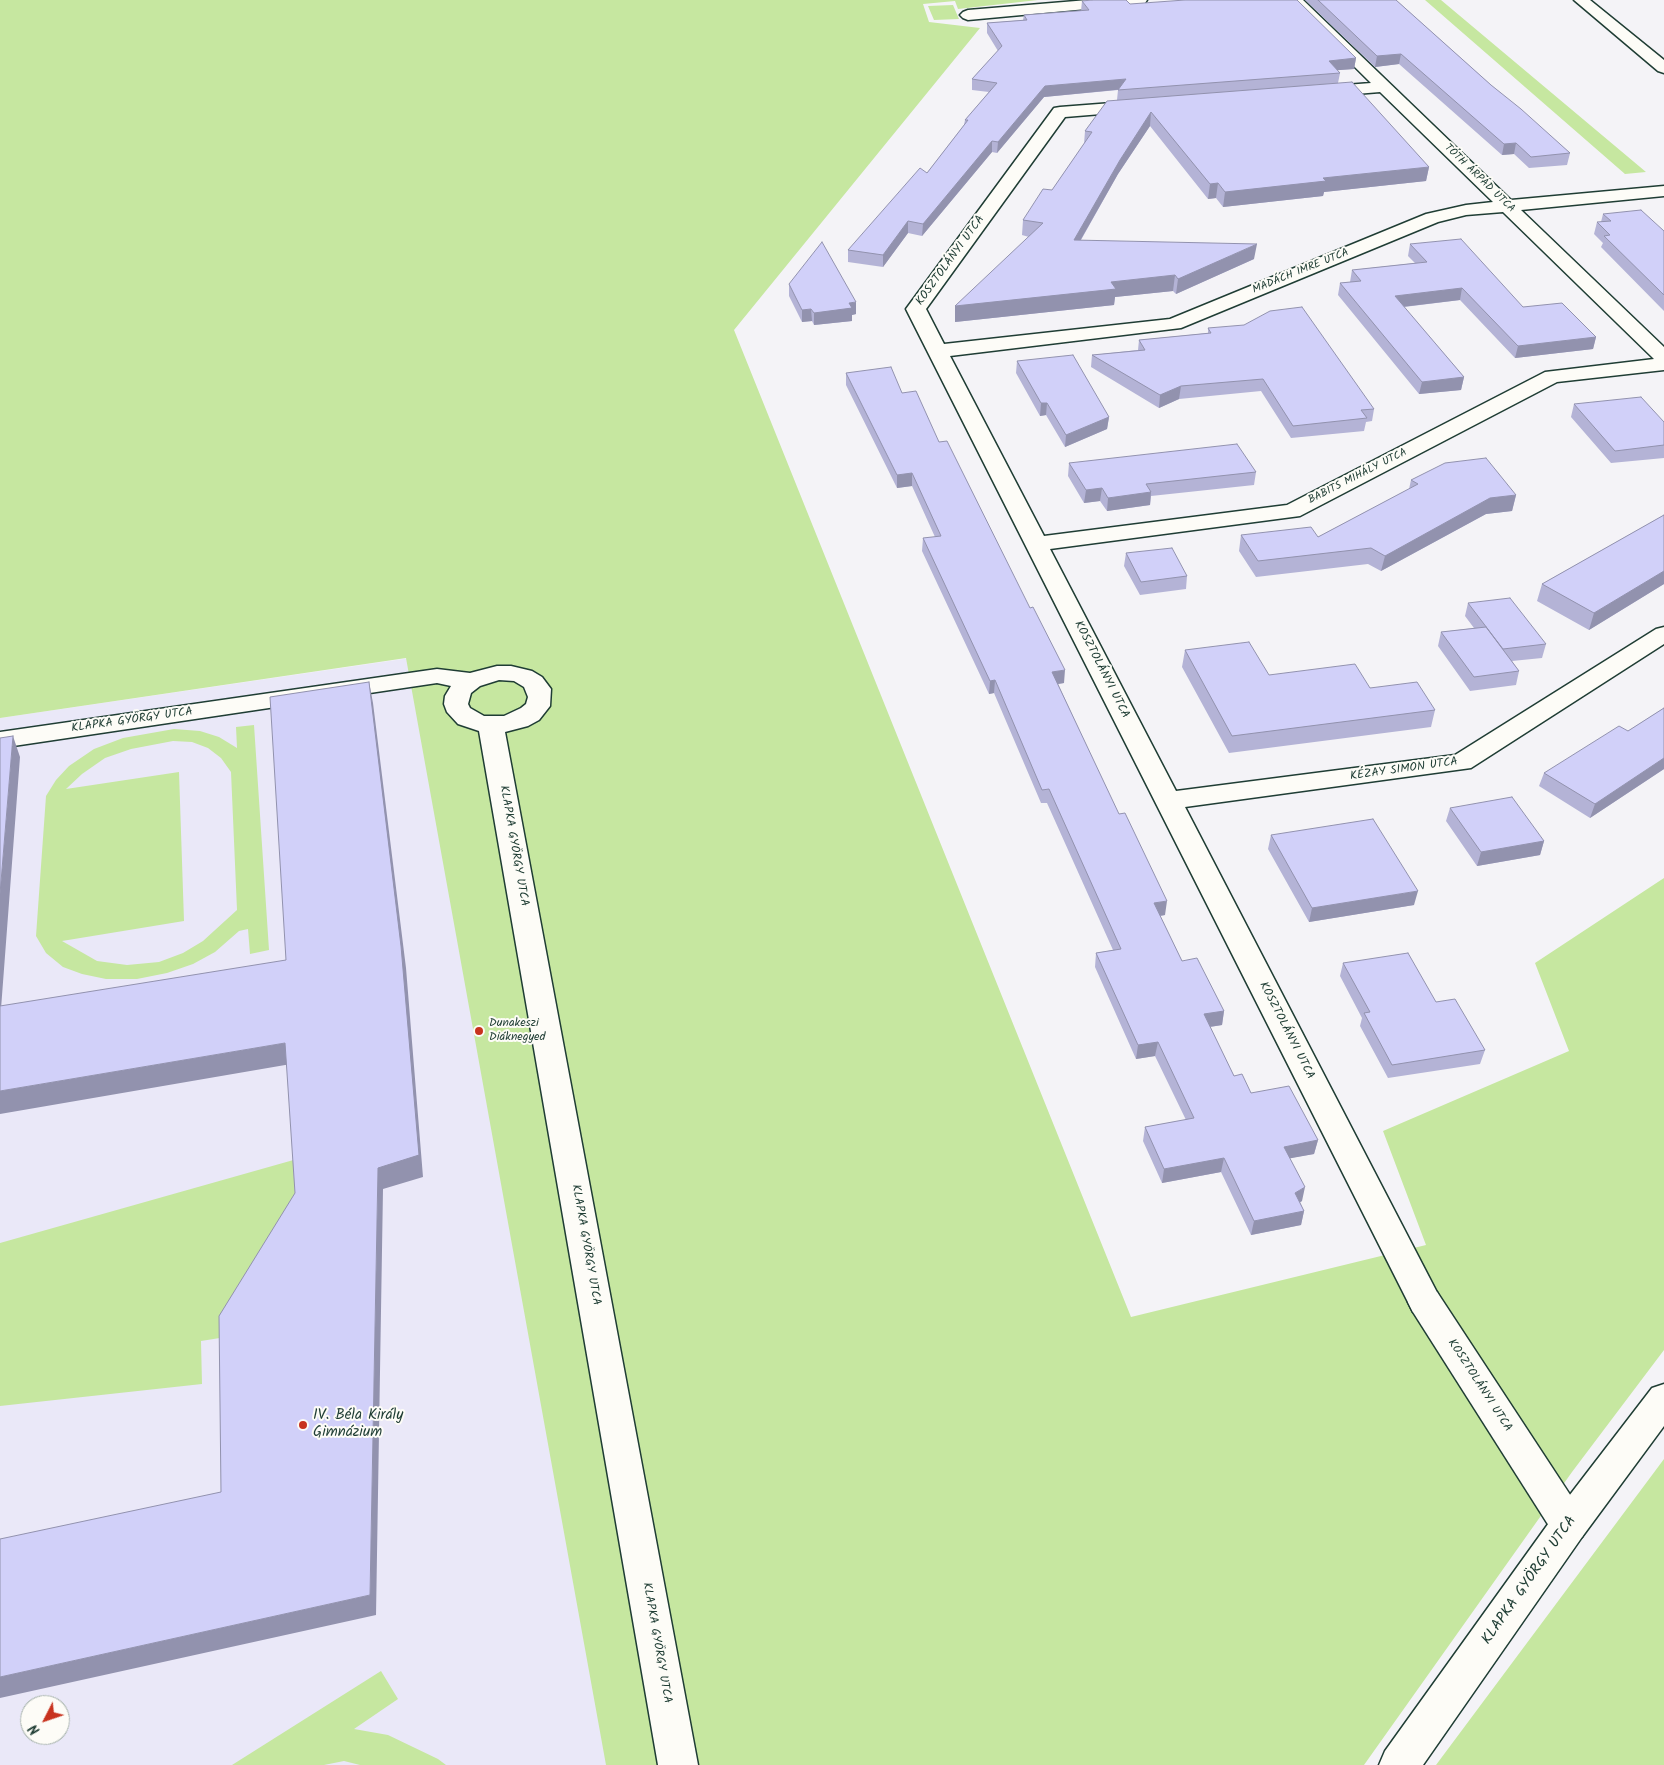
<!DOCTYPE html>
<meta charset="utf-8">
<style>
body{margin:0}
#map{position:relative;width:1664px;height:1765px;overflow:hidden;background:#f4f3f7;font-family:Kalam,sans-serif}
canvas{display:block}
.north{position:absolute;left:20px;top:1695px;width:50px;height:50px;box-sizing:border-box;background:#fdfcf7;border:1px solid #a4b0a9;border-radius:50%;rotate:229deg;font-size:14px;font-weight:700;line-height:20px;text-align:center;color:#1f3d34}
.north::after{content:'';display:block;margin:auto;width:18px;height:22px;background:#c8321e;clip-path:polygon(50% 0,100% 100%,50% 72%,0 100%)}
</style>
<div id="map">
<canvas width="1664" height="1765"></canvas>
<div class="north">N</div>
</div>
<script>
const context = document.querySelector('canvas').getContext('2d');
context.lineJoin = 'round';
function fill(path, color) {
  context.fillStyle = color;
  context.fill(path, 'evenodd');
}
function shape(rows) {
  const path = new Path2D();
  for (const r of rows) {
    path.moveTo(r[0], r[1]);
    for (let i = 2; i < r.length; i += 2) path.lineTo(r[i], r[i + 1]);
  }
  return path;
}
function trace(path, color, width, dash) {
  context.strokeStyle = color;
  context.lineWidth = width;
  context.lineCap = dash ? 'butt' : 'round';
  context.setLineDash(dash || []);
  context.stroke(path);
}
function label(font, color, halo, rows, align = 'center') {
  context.font = font + ' Kalam,sans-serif';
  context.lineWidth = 4;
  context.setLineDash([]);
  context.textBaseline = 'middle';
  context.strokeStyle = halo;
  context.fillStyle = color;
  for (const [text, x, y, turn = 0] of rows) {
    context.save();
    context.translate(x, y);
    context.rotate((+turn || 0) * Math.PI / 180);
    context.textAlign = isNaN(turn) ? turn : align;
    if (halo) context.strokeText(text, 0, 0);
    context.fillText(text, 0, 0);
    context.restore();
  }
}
fill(shape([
 [554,637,1257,1765,0,1765,0,718],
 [30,1705,60,1705,60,1735,30,1735]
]), '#eae8f8');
fill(shape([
 [0,0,1038,0,958,9,955,1,923,4,929,22,980,28,734,330,1131,1317,1426,1245,1383,1131,1569,1051,1535,963,1664,878,1664,1350,1572,1472,1364,1765,606,1765,406,658,0,718],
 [1425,0,1441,0,1646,172,1625,174],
 [953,5,959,19,934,20,928,6],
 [254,725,269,950,250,954,248,929,239,931,215,952,193,964,167,973,137,979,106,979,82,974,63,967,46,953,36,936,46,796,56,780,69,766,94,749,123,738,174,729,200,731,219,737,237,748,236,727],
 [173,741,192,742,208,748,221,758,231,772,237,910,203,941,183,953,159,962,127,965,97,961,62,941,184,921,179,772,66,789,82,774,105,758,131,749],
 [297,1159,301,1214,226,1337,201,1341,202,1384,0,1406,0,1243],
 [1664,1459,1664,1765,1436,1765],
 [381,1671,398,1699,354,1729,388,1735,438,1759,446,1765,360,1765,344,1761,324,1765,232,1765]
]), '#c6e7a0');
const pedestrian = shape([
 [1425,1288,1437,1292,1582,1513,1587,1525,1582,1537,1569,1542,1556,1537,1413,1312,1408,1302,1413,1292,1425,1288]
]);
const minor = shape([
 [1088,0,1147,0,1145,3,1140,4,968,20,963,18,960,15,963,12,968,10,1088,0],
 [1287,0,1303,0,1511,200,1664,186,1664,196,1521,210,1664,347,1664,370,1557,382,1300,516,1050,549,1176,791,1455,755,1656,629,1664,627,1664,644,1471,768,1185,807,1442,1302,1437,1312,1425,1316,1413,1312,906,309,1054,108,1060,107,1138,101,1144,103,1146,106,1144,109,1138,111,1065,117,926,309,944,344,1170,319,1426,214,1466,205,1493,202,1380,92,1320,97,1314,95,1312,92,1314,89,1320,87,1371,83,1287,0],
 [1503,212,1654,359,1545,372,1287,505,1044,536,950,356,1181,328,1438,222,1466,215,1503,212],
 [1574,0,1590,0,1664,60,1664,73,1658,71,1574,0],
 [497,666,511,666,532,671,542,677,551,689,550,706,539,720,528,726,505,732,698,1765,658,1765,479,731,458,724,447,712,444,704,445,696,451,686,437,683,0,748,0,732,437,669,470,673,497,666],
 [499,680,514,681,524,687,528,697,526,704,521,708,504,716,484,716,470,708,468,704,471,693,480,686,499,680],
 [1664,1384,1664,1426,1582,1537,1423,1765,1379,1765,1385,1751,1556,1513,1652,1388,1664,1384]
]);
trace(pedestrian, '#1f3d34', 3);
trace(minor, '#1f3d34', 3);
fill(pedestrian, '#fdfcf7');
fill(minor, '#fdfcf7');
fill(shape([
 [1305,0,1396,0,1491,85,1570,153,1567,165,1529,168,1514,154,1502,155,1399,64,1375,67],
 [1082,1,1130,4,1356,58,1354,69,1337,70,1340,73,1338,83,1429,167,1426,181,1324,192,1323,196,1223,207,1216,198,1208,199,1150,126,1118,174,1081,240,1254,259,1176,294,1173,291,1115,297,1114,305,955,322,1029,237,1022,235,1023,220,1052,190,1084,144,1085,131,1117,100,1118,90,1044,97,997,153,992,152,922,236,908,233,883,267,848,262,848,250,927,173,964,125,965,120,989,92,972,90,972,79,998,51,987,33,987,23,1023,20,1024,15,1081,11],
 [1603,214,1664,231,1664,311,1601,247,1603,243,1594,234,1597,222,1601,222],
 [1410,244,1523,307,1596,337,1593,349,1515,358,1460,300,1404,307,1464,377,1461,390,1419,394,1338,295,1340,283,1350,282,1352,270,1415,263,1408,256],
 [789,284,856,314,852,315,852,321,814,325,812,321,802,322,789,296],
 [1208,328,1374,409,1372,421,1366,422,1364,431,1291,438,1261,391,1179,399,1159,408,1091,367,1092,355,1138,350,1139,340,1208,333],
 [1017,361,1109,417,1107,429,1065,447,1046,415,1040,416,1016,373],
 [846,373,902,393,939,442,1064,683,1058,684,1165,915,1160,916,1182,961,1224,1011,1222,1025,1210,1027,1234,1076,1251,1093,1318,1140,1314,1154,1290,1158,1302,1201,1300,1202,1304,1211,1301,1225,1251,1235,1221,1172,1162,1183,1143,1141,1145,1127,1186,1120,1155,1056,1136,1059,1095,967,1096,953,1113,950,1047,803,1041,803,994,693,989,694,922,551,923,538,935,537,912,486,897,488,846,385],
 [1574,404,1664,422,1664,458,1611,463,1571,417],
 [1069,463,1256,472,1254,485,1151,496,1150,505,1107,511,1100,501,1084,503,1068,476],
 [1411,480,1516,495,1512,511,1486,514,1381,571,1368,564,1256,577,1239,551,1241,535,1318,537,1409,489],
 [1664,515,1664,584,1589,630,1537,601,1542,584],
 [1126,553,1187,576,1186,589,1140,595,1124,566],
 [1468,603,1546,644,1542,658,1512,661,1519,671,1516,685,1470,691,1438,646,1441,632,1474,628,1465,616],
 [1185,650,1269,675,1435,710,1431,727,1229,753,1182,667],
 [1664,708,1664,769,1590,818,1539,786,1544,773,1628,731],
 [1450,808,1544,841,1540,855,1477,866,1446,821],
 [1271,835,1414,905,1309,922,1268,849],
 [1343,963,1436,1002,1485,1050,1480,1064,1388,1078,1360,1026,1362,1018,1340,976]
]), '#b4b3d6');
fill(shape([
 [1401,54,1399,64,1375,67,1377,56],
 [1356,58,1354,69,1327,71,1329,61],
 [1126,79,1125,89,1044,97,997,153,998,142,1045,86],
 [1151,112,1150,126,1118,174,1072,255,1074,240,1120,160],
 [992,141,992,152,922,236,923,224],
 [1516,143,1514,154,1502,155,1504,144],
 [1429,167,1426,181,1324,192,1323,196,1223,207,1225,192,1323,178],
 [1218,183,1216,198,1208,199,1210,184],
 [908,221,908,233,883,267,883,255],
 [1257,244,1254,259,1176,294,1178,279],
 [1175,275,1173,291,1115,297,1114,305,955,322,955,306,1111,282],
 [1462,288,1460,300,1393,308,1395,296],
 [856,302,856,314,852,315,852,321,814,325,814,313,849,303],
 [811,309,812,321,802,322,802,310],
 [1596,337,1593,349,1515,358,1518,346],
 [1464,377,1461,390,1419,394,1422,382],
 [1181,386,1179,399,1159,408,1160,395],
 [1041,403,1047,403,1046,415,1040,416],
 [1109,417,1107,429,1065,447,1066,435],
 [912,473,912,486,897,488,897,475],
 [1102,488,1100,501,1084,503,1086,490],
 [1151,492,1150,505,1107,511,1108,498],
 [1516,495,1512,511,1486,514,1381,571,1385,556,1490,498],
 [1664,571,1664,584,1589,630,1594,613],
 [1065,670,1064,683,1051,685,1052,672],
 [995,680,994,693,989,694,990,681],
 [369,682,373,703,406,968,423,1177,383,1189,376,1615,0,1698,0,1677,370,1595,378,1168],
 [13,736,20,757,0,1022,0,894],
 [1664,758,1664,769,1590,818,1595,804],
 [1544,841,1540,855,1477,866,1481,852],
 [1418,891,1414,905,1309,922,1312,908],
 [1167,901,1165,915,1152,917,1154,903],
 [1224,1011,1222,1025,1202,1028,1204,1014],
 [1158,1042,1155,1056,1136,1059,1138,1045],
 [285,1043,291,1064,0,1114,0,1091],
 [1318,1140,1314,1154,1281,1160,1284,1147],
 [1224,1158,1221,1172,1162,1183,1164,1169],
 [1305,1187,1302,1201,1292,1207,1295,1193],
 [1304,1211,1301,1225,1251,1235,1254,1221]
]), '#9292ae');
const building = shape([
 [1092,0,1126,0,1130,4,1185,0,1297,0,1356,58,1329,61,1340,73,1118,90,1126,79,1045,86,998,142,992,141,923,224,908,221,883,255,848,250,920,168,927,173,968,120,965,120,997,83,972,79,1002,46,987,23,1027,20,1024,15,1089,10,1082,1,1092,0],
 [1318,0,1396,0,1491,85,1521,109,1570,153,1531,157,1516,143,1504,144,1401,54,1377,56,1318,0],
 [1352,82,1429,167,1323,178,1326,181,1225,192,1218,183,1210,184,1151,112,1120,160,1074,240,1257,244,1178,279,1175,275,1111,282,1116,289,955,306,1043,223,1023,220,1043,189,1052,190,1092,132,1085,131,1107,101,1352,82],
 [1641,210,1664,231,1664,295,1604,236,1610,235,1597,222,1611,221,1603,214,1641,210],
 [1461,239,1523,307,1562,303,1596,337,1518,346,1462,288,1395,296,1464,377,1422,382,1340,283,1361,281,1352,270,1427,262,1410,244,1461,239],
 [822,242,856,302,849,303,852,308,814,313,811,309,802,310,789,284,822,242],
 [1302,307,1374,409,1361,410,1367,418,1293,426,1263,379,1181,386,1160,395,1092,355,1145,350,1139,340,1211,333,1208,328,1244,325,1270,311,1302,307],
 [1073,355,1109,417,1066,435,1047,403,1041,403,1017,361,1073,355],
 [891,367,902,393,916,391,939,442,947,441,1030,608,1033,607,1065,670,1052,672,1119,814,1125,813,1167,901,1154,903,1182,961,1197,958,1224,1011,1204,1014,1234,1076,1242,1074,1251,1093,1289,1086,1318,1140,1284,1147,1305,1187,1295,1193,1304,1211,1254,1221,1224,1158,1164,1169,1145,1127,1194,1118,1158,1042,1138,1045,1096,953,1121,949,1049,789,1042,790,995,680,990,681,923,538,941,536,912,473,897,475,846,373,891,367],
 [1641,397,1664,422,1664,445,1615,451,1574,404,1641,397],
 [1237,444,1256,472,1146,484,1151,492,1108,498,1102,488,1086,490,1069,463,1237,444],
 [1486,458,1516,495,1490,498,1385,556,1371,548,1258,561,1241,535,1311,527,1318,537,1418,484,1411,480,1445,463,1486,458],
 [1664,515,1664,571,1594,613,1542,584,1664,515],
 [1172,548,1187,576,1141,582,1126,553,1172,548],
 [1510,598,1546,644,1503,649,1468,603,1510,598],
 [1486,627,1519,671,1474,677,1441,632,1486,627],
 [1249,642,1269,675,1355,664,1370,688,1417,682,1435,710,1232,736,1185,650,1249,642],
 [369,682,401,946,419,1155,378,1168,370,1595,0,1677,0,1539,221,1492,219,1316,295,1193,285,1043,0,1091,0,1006,286,960,270,697,369,682],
 [1664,708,1664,758,1595,804,1544,773,1619,726,1628,731,1664,708],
 [13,736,0,894,0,738,13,736],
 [1512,797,1544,841,1481,852,1450,808,1512,797],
 [1373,819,1418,891,1312,908,1271,835,1373,819],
 [1408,953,1436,1002,1455,999,1485,1050,1392,1065,1364,1013,1370,1012,1343,963,1408,953]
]);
fill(building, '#d1d0f9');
trace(building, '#9292ae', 1);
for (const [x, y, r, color] of [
 [479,1031,5,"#c8321e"],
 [303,1425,5,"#c8321e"]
]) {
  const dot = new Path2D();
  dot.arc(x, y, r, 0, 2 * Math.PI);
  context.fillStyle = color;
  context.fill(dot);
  trace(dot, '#fdfcf7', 2);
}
label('11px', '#1f3d34', '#fdfcf7', [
 ["TÓTH ÁRPÁD UTCA",1479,179,44],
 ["MADÁCH IMRE UTCA",1301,272,-22],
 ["BABITS MIHÁLY UTCA",1358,477,-27]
]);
label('12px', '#1f3d34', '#fdfcf7', [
 ["KOSZTOLÁNYI UTCA",951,261,-54],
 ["KOSZTOLÁNYI UTCA",1101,670,63],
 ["KLAPKA GYÖRGY UTCA",132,721,-8],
 ["KÉZAY SIMON UTCA",1404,770,-8],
 ["KLAPKA GYÖRGY UTCA",513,846,80],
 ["KOSZTOLÁNYI UTCA",1286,1031,63],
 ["KLAPKA GYÖRGY UTCA",585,1245,80],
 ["KOSZTOLÁNYI UTCA",1479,1386,57],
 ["KLAPKA GYÖRGY UTCA",656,1643,80]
]);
label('12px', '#1f3d34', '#fdfcf7', [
 ["Dunakeszi",489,1024],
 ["Diáknegyed",489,1038]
], 'left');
label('15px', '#1f3d34', '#fdfcf7', [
 ["IV. Béla Király",313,1416],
 ["Gimnázium",313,1433]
], 'left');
label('15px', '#1f3d34', '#fdfcf7', [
 ["KLAPKA GYÖRGY UTCA",1530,1581,-55]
]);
</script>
